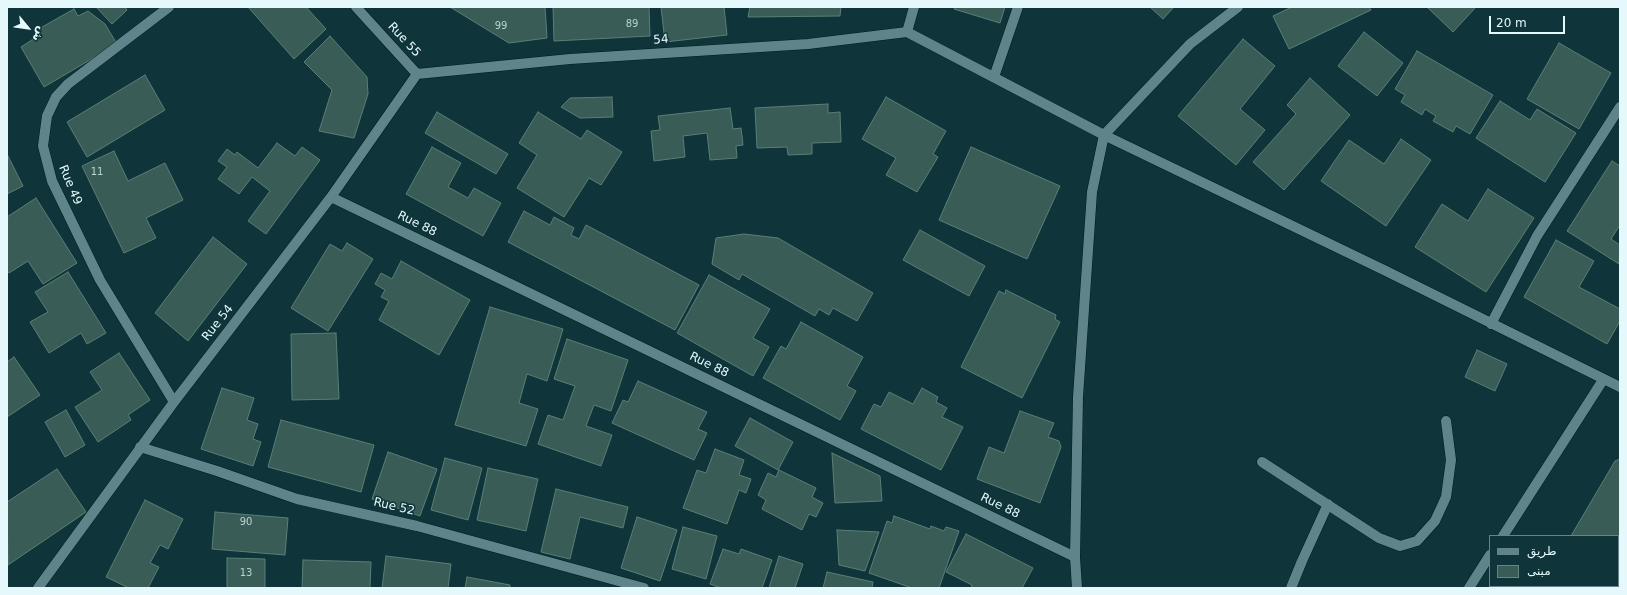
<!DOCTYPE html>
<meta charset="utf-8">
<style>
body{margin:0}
#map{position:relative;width:1627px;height:595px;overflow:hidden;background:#0f353a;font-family:"DejaVu Sans","Noto Sans Arabic",sans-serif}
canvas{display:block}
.frame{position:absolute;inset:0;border:8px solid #e5f9fc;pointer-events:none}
.legend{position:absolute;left:1489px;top:535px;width:130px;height:52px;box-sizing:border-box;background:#0f353a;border:1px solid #658388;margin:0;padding:5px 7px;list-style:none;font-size:12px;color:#e5f9fc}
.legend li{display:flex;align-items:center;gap:8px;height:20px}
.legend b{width:20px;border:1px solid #658388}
.north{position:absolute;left:8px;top:8px;width:40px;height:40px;-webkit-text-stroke:3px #0f353a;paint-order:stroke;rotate:119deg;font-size:11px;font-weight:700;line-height:16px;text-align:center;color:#e5f9fc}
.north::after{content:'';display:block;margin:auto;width:14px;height:18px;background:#e5f9fc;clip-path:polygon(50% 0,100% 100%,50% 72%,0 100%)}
.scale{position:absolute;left:1489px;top:16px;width:76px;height:18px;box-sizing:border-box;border:2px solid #e5f9fc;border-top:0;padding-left:5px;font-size:12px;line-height:14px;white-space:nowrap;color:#e5f9fc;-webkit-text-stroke:3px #0f353a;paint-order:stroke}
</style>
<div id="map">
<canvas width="1627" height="595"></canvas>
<div class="frame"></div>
<ul class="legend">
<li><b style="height:5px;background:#5f858b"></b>طريق</li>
<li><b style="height:11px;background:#395d56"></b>مبنى</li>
</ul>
<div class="north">ش</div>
<div class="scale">20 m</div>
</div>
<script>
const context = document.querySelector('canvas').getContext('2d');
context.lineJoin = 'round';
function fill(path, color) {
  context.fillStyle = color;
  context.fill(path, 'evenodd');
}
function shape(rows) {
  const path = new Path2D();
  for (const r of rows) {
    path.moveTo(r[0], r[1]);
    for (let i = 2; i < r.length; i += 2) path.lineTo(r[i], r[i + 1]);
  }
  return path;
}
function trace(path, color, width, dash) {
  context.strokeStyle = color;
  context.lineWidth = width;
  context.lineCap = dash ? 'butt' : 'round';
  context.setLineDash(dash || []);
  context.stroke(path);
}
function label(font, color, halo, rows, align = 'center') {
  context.font = font + ' "DejaVu Sans",sans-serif';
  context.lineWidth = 3;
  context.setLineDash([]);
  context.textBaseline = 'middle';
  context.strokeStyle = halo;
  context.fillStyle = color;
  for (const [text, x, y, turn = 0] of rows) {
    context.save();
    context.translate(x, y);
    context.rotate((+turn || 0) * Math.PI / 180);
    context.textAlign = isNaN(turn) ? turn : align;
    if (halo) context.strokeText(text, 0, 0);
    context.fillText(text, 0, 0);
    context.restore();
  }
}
const building = shape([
 [96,7,125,7,127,10,112,24,96,7],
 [248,7,306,7,326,29,294,59,248,7],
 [450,7,545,7,547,38,509,43,450,7],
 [553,7,649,7,650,36,554,41,553,7],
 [661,7,724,7,727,35,665,42,661,7],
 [750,7,841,7,840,16,748,17,750,7],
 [955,7,1005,7,1000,23,954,9,955,7],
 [1150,7,1174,7,1163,19,1150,7],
 [1292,7,1369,7,1371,10,1289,49,1273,16,1292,7],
 [1427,7,1476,7,1453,32,1427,7],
 [74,9,78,16,88,11,105,24,117,44,44,87,21,47,38,36,35,31,74,9],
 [1364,32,1403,63,1377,96,1338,66,1364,32],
 [330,36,367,77,368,94,354,138,319,131,332,90,304,62,330,36],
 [1243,39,1275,66,1240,109,1265,130,1236,165,1178,116,1243,39],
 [1559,43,1611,73,1579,129,1527,99,1559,43],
 [1417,51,1493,95,1470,134,1456,126,1453,132,1433,121,1436,116,1425,109,1422,115,1401,102,1405,95,1395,89,1417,51],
 [145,75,165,110,87,157,67,122,145,75],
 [1310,78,1350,115,1284,190,1253,162,1296,114,1287,105,1310,78],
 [612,97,613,117,580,118,561,107,570,98,612,97],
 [886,97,946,131,933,154,938,157,917,192,886,175,896,158,862,139,886,97],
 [1500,101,1530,120,1537,109,1576,133,1545,182,1476,138,1500,101],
 [828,104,828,113,840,112,841,142,812,143,812,154,788,155,787,147,757,148,755,108,828,104],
 [730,108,733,129,741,128,743,145,736,146,737,158,710,160,707,133,683,136,685,157,654,161,651,131,660,130,658,116,730,108],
 [437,112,508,154,496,174,425,133,437,112],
 [538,112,581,139,587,130,622,152,601,185,589,178,564,217,517,188,537,155,519,143,538,112],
 [1401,139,1431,160,1386,226,1321,181,1349,140,1384,164,1401,139],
 [277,143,295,156,302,147,320,160,266,234,248,221,270,191,252,177,239,194,218,179,227,167,218,161,227,149,235,155,237,152,258,168,277,143],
 [432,147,461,163,448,187,468,198,474,188,501,203,483,236,406,194,432,147],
 [971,147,1060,186,1027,259,939,220,971,147],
 [114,151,128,181,165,163,183,200,146,218,156,238,124,253,82,166,114,151],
 [7,154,23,186,7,194,7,154],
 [1612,161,1620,166,1620,225,1611,239,1620,245,1619,264,1567,231,1612,161],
 [1488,189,1534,218,1486,292,1415,247,1442,204,1468,221,1488,189],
 [36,198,77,263,43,284,28,261,9,273,7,270,7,217,36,198],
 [524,211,550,225,554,217,574,228,571,235,579,239,586,225,699,285,675,330,508,242,524,211],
 [920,230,985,266,969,296,903,260,920,230],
 [744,234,778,238,873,293,857,321,833,308,829,315,819,309,815,316,742,274,739,280,712,264,716,238,744,234],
 [213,237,247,264,188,341,155,313,213,237],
 [1556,240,1594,261,1579,287,1620,309,1620,321,1607,344,1524,297,1556,240],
 [347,243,373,259,328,331,291,308,330,244,342,251,347,243],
 [401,261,470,300,439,355,379,320,389,301,381,297,385,290,375,284,381,273,392,279,401,261],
 [68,272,106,333,87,344,81,333,49,353,30,322,48,312,35,292,68,272],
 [709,275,770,309,753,338,769,347,753,376,677,333,709,275],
 [1006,290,1056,315,1055,319,1060,322,1022,398,961,367,999,291,1005,294,1006,290],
 [490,307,563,329,547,381,527,374,519,403,538,409,526,446,455,425,490,307],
 [801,322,863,357,847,386,856,391,840,420,763,378,781,346,786,349,801,322],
 [336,333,339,399,292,400,291,334,336,333],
 [567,339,628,360,611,411,594,405,586,426,612,435,601,466,538,444,548,415,563,420,575,386,554,379,567,339],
 [1477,350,1507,364,1495,391,1465,377,1477,350],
 [119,353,150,400,128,415,131,420,98,442,75,407,102,390,90,372,119,353],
 [14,357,40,395,7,417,7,362,14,357],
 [638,381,707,412,698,429,707,433,694,460,612,423,623,400,628,402,638,381],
 [222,388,254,398,247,420,258,424,253,439,261,442,253,466,201,449,222,388],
 [922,388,938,397,936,402,947,408,942,417,963,427,941,470,861,429,874,404,881,407,889,392,913,404,922,388],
 [66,410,85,445,65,457,45,422,66,410],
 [1020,411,1054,423,1048,437,1059,441,1061,447,1040,503,977,479,989,447,1004,453,1020,411],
 [750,418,793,442,778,470,735,446,750,418],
 [281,420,374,445,361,492,268,467,281,420],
 [715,449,744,460,739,475,751,479,746,493,739,490,727,524,683,508,697,470,706,473,715,449],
 [388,452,437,469,420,516,372,499,388,452],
 [832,453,880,476,882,501,835,503,832,453],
 [445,458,482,468,468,520,431,510,445,458],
 [1620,459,1620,551,1618,555,1618,536,1571,536,1615,461,1620,459],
 [488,468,538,479,526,531,477,520,488,468],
 [57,469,86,512,8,565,7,502,57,469],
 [779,470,816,488,812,497,823,503,816,517,809,514,802,530,762,509,766,500,758,495,768,473,776,477,779,470],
 [556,489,628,507,623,528,580,517,570,559,541,552,556,489],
 [145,500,183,519,168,549,160,545,150,563,159,567,148,588,129,588,106,577,145,500],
 [215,512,288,518,285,555,212,549,215,512],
 [894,516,930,529,931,526,944,531,946,527,959,531,939,588,912,588,869,573,887,521,892,523,894,516],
 [637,517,677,530,660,581,621,568,637,517],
 [683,527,717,536,706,579,672,569,683,527],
 [837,530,879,532,865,571,839,565,837,530],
 [966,534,1033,568,1022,588,971,588,972,585,946,572,966,534],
 [723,549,739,554,741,549,772,560,762,588,721,588,710,584,723,549],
 [386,556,451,564,448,588,382,588,386,556],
 [779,556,803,564,795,588,769,588,779,556],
 [227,558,265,559,265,588,227,588,227,558],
 [303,560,371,562,370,588,302,588,303,560],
 [827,572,873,582,872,588,823,588,827,572],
 [467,577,510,585,510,588,465,588,467,577]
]);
fill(building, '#395d56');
trace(building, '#5a7f78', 1);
const lane = shape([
 [994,77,1018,7],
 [1262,462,1379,538,1400,546,1417,541,1435,521,1446,497,1451,460,1446,421],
 [1291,588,1302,561,1328,504]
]);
const street = shape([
 [169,7,68,84,56,97,47,116,43,146,52,181,100,280,174,402],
 [356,7,417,74],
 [907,32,1104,135,1386,271,1620,387],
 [907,32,914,7],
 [417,74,570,59,808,44,907,32],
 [331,197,1075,557],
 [1491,324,1537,236,1620,107],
 [140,447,217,471,297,499,417,526,644,588],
 [1503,536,1603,380],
 [38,588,174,402,331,197,417,74],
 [1077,588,1075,557,1078,397,1092,192,1104,135,1190,44,1238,7],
 [1469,588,1490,555]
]);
trace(lane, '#011b1f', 11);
trace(street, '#011b1f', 11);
trace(lane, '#5f858b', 10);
trace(street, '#5f858b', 10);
label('10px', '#bad2d2', null, [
 ["89",632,24],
 ["99",501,26],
 ["11",97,172],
 ["90",246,522],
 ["13",246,573]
]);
label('12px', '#e5f9fc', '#0f353a', [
 ["Rue 55",404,40,47],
 ["54",661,40,-4],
 ["Rue 49",70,185,67],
 ["Rue 88",417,224,26],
 ["Rue 54",218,323,-52],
 ["Rue 88",709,365,26],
 ["Rue 88",1000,506,26],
 ["Rue 52",394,507,13]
]);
</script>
